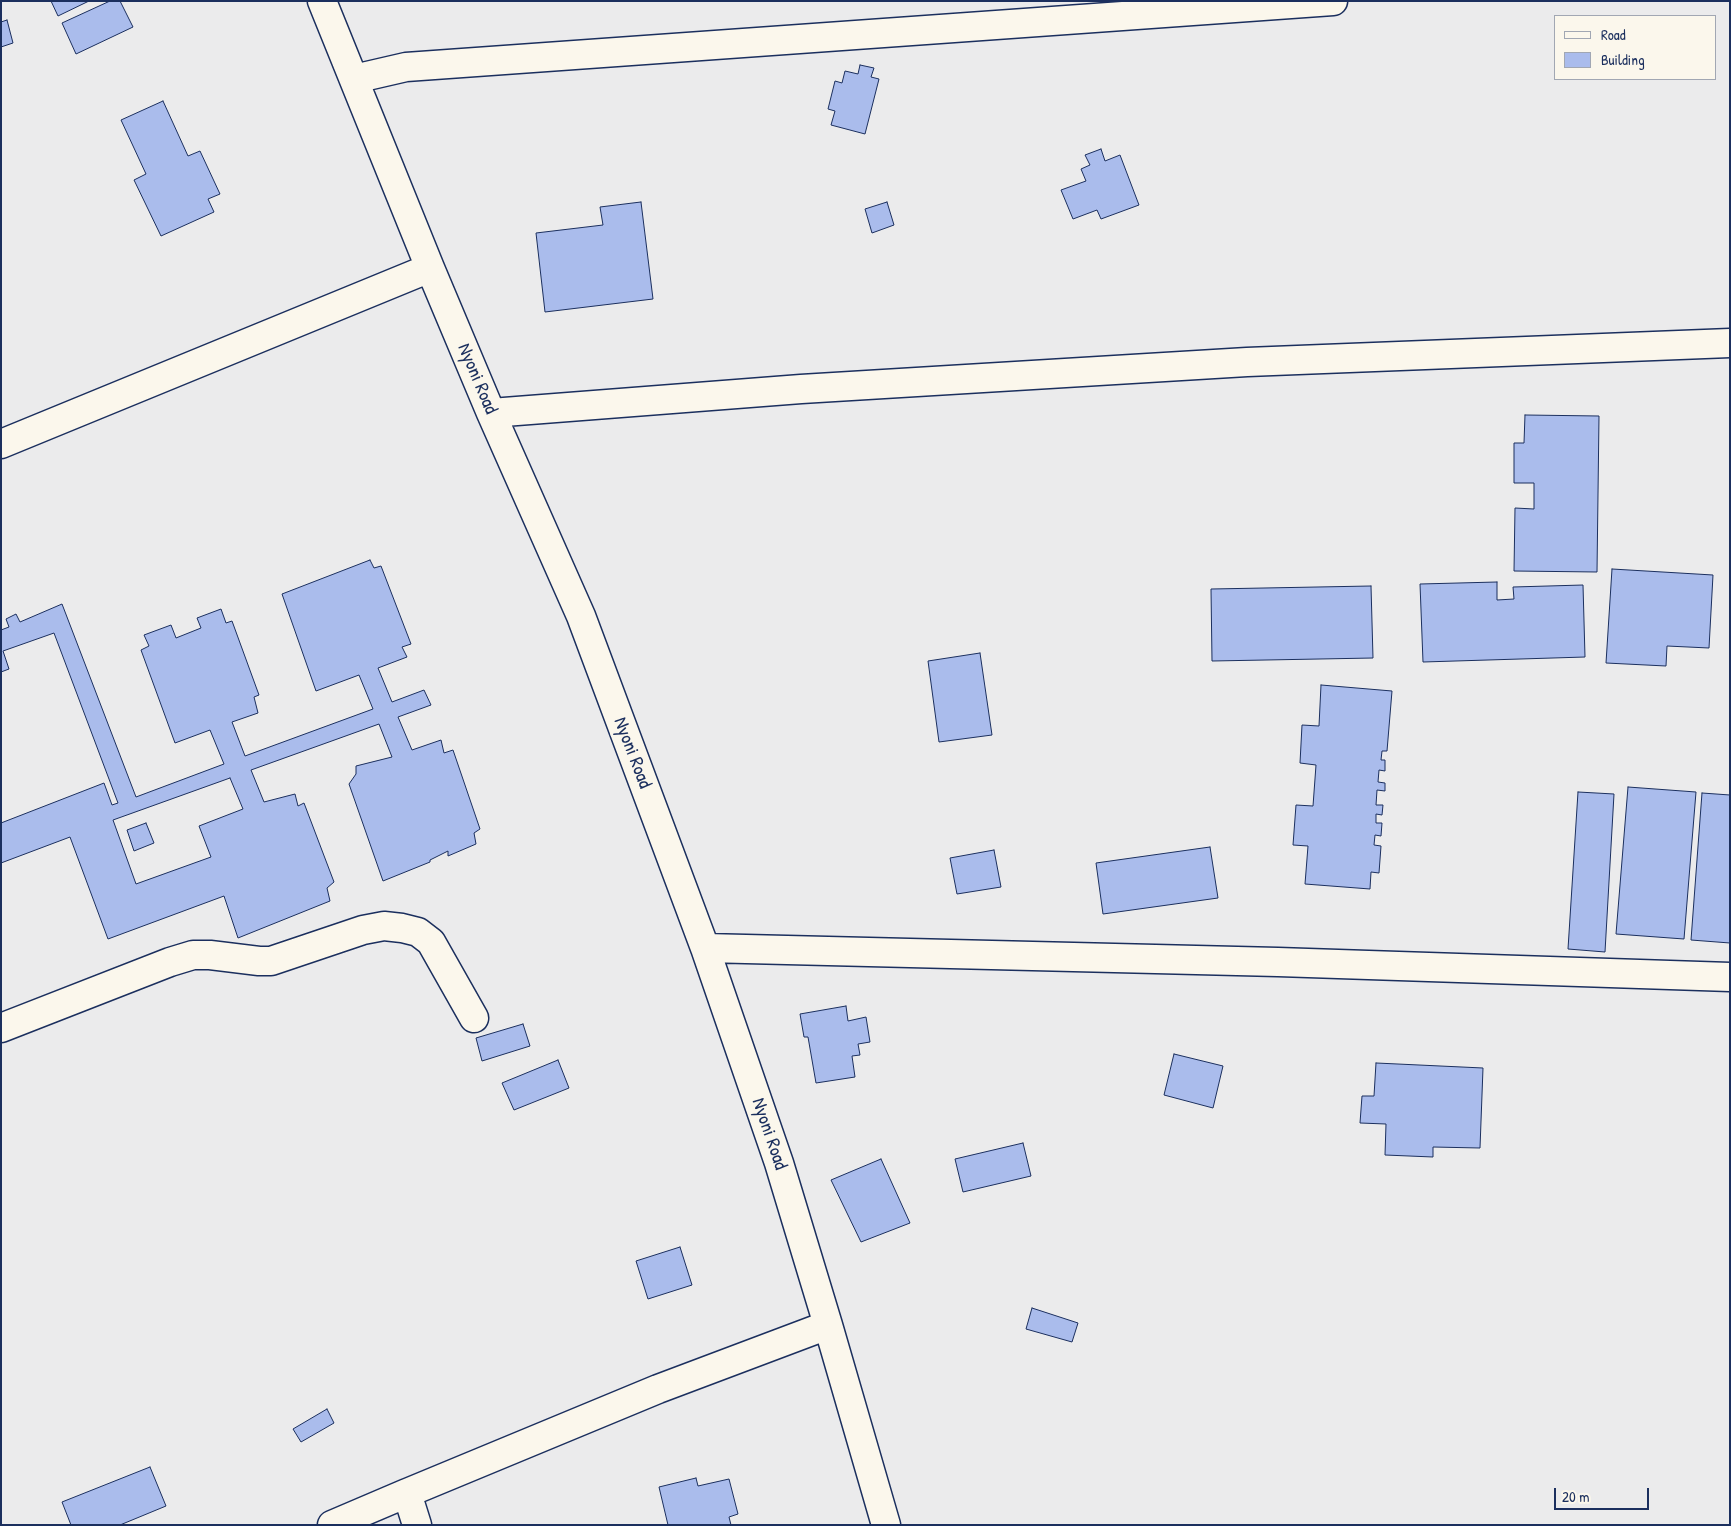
<!DOCTYPE html>
<style>
body{margin:0}
#map{position:relative;width:1731px;height:1526px;overflow:hidden;background:#ebebec;font-family:"Patrick Hand",sans-serif}
canvas{display:block}
.frame{position:absolute;inset:0;border:2px solid #1b2f5e;pointer-events:none}
.legend{position:absolute;left:1554px;top:15px;width:162px;height:65px;box-sizing:border-box;background:#fbf7ec;border:1px solid #a1a7b3;margin:0;padding:6px 9px;list-style:none;font-size:15px;color:#1b2f5e}
.legend li{display:flex;align-items:center;gap:10px;height:25px}
.legend b{width:25px;border:1px solid #a1a7b3}
.scale{position:absolute;left:1554px;top:1488px;width:95px;height:22px;box-sizing:border-box;border:2px solid #1b2f5e;border-top:0;padding-left:6px;font-size:15px;line-height:18px;white-space:nowrap;color:#1b2f5e;-webkit-text-stroke:4px #fbf7ec;paint-order:stroke}
</style>
<div id="map">
<canvas width="1731" height="1526"></canvas>
<div class="frame"></div>
<ul class="legend">
<li><b style="height:6px;background:#fbf7ec"></b>Road</li>
<li><b style="height:14px;background:#aabcec"></b>Building</li>
</ul>
<div class="scale">20 m</div>
</div>
<script>
const context = document.querySelector('canvas').getContext('2d');
context.lineJoin = 'round';
function fill(path, color) {
  context.fillStyle = color;
  context.fill(path, 'evenodd');
}
function shape(rows) {
  const path = new Path2D();
  for (const r of rows) {
    path.moveTo(r[0], r[1]);
    for (let i = 2; i < r.length; i += 2) path.lineTo(r[i], r[i + 1]);
  }
  return path;
}
function trace(path, color, width, dash) {
  context.strokeStyle = color;
  context.lineWidth = width;
  context.lineCap = dash ? 'butt' : 'round';
  context.setLineDash(dash || []);
  context.stroke(path);
}
function label(font, color, halo, rows, align = 'center') {
  context.font = font + ' "Patrick Hand",sans-serif';
  context.lineWidth = 5;
  context.setLineDash([]);
  context.textBaseline = 'middle';
  context.strokeStyle = halo;
  context.fillStyle = color;
  for (const [text, x, y, turn = 0] of rows) {
    context.save();
    context.translate(x, y);
    context.rotate((+turn || 0) * Math.PI / 180);
    context.textAlign = isNaN(turn) ? turn : align;
    if (halo) context.strokeText(text, 0, 0);
    context.fillText(text, 0, 0);
    context.restore();
  }
}
const building = shape([
 [51,1,89,1,58,16,51,1],
 [110,1,120,1,133,27,76,54,62,23,110,1],
 [7,20,13,43,1,47,1,22,7,20],
 [860,65,874,68,871,77,879,79,865,134,831,125,835,111,828,109,835,81,842,83,845,71,858,74,860,65],
 [163,101,188,156,200,151,220,194,208,199,214,212,161,236,134,180,146,174,121,120,163,101],
 [1101,149,1105,161,1120,155,1139,205,1101,219,1097,210,1073,219,1061,190,1086,181,1081,169,1090,165,1085,155,1101,149],
 [641,202,653,299,545,312,536,233,603,225,600,207,641,202],
 [887,202,894,225,872,233,865,209,887,202],
 [1525,415,1599,416,1597,572,1514,571,1515,508,1534,509,1534,483,1514,483,1514,443,1524,443,1525,415],
 [370,560,374,568,381,566,411,644,402,647,407,657,378,668,392,702,424,690,431,705,398,717,412,750,441,740,444,753,453,750,480,829,474,833,476,844,448,856,448,851,430,860,430,862,383,881,349,784,356,774,356,766,392,757,379,724,251,770,264,802,295,794,298,806,304,803,334,882,327,888,330,901,238,938,224,896,108,939,70,837,1,863,1,823,104,783,112,805,118,803,54,633,3,651,9,669,1,672,1,630,9,627,6,619,16,614,20,622,62,604,136,797,224,764,210,730,175,743,141,650,149,646,144,635,171,625,176,638,201,628,197,618,221,609,226,623,232,621,259,695,254,697,258,713,232,722,245,756,373,709,359,675,316,691,282,594,370,560],
 [230,778,243,809,199,826,211,857,136,884,113,820,230,778],
 [1612,569,1713,575,1709,648,1667,646,1666,666,1606,663,1612,569],
 [1497,582,1497,600,1514,599,1513,587,1583,585,1585,657,1423,662,1420,584,1497,582],
 [1371,586,1373,658,1212,661,1211,589,1371,586],
 [980,653,992,735,939,742,928,661,980,653],
 [1321,685,1392,691,1387,751,1382,751,1381,760,1385,760,1385,771,1379,770,1378,782,1385,783,1385,791,1377,790,1376,805,1383,805,1382,815,1376,814,1376,823,1382,823,1381,836,1375,835,1374,845,1381,846,1379,873,1371,872,1370,889,1305,884,1308,846,1293,845,1296,805,1313,806,1316,765,1300,763,1302,725,1319,726,1321,685],
 [1628,787,1696,792,1684,939,1616,934,1628,787],
 [1578,792,1614,794,1605,952,1568,949,1578,792],
 [1702,793,1730,795,1730,943,1691,940,1702,793],
 [146,823,154,843,134,851,127,830,146,823],
 [1210,847,1218,898,1103,914,1096,863,1210,847],
 [994,850,1001,887,957,894,950,858,994,850],
 [846,1006,848,1021,866,1017,870,1042,858,1044,860,1055,852,1056,855,1077,816,1083,808,1037,804,1037,800,1014,846,1006],
 [523,1024,530,1046,482,1061,476,1038,523,1024],
 [1174,1054,1223,1066,1213,1108,1164,1095,1174,1054],
 [558,1060,569,1088,514,1110,502,1083,558,1060],
 [1376,1063,1483,1068,1480,1148,1433,1147,1433,1157,1385,1155,1386,1124,1360,1123,1362,1096,1374,1096,1376,1063],
 [1023,1143,1031,1176,963,1192,955,1159,1023,1143],
 [881,1159,910,1223,861,1242,831,1180,881,1159],
 [680,1247,692,1285,648,1299,636,1261,680,1247],
 [1032,1308,1078,1323,1072,1342,1026,1329,1032,1308],
 [327,1409,334,1423,301,1442,293,1429,327,1409],
 [150,1467,166,1506,120,1525,71,1525,62,1502,150,1467],
 [696,1478,698,1486,729,1479,738,1514,729,1517,731,1525,668,1525,659,1487,696,1478]
]);
fill(building, '#aabcec');
trace(building, '#1b2f5e', 1);
const minor = shape([
 [322,1,430,268,491,413,581,616,705,948,779,1163,828,1325,886,1525],
 [354,79,406,67,1333,1],
 [491,413,801,389,1247,362,1730,343],
 [1,444,430,268],
 [705,948,1278,962,1730,977],
 [1,1028,170,962,193,955,210,955,259,961,271,961,363,930,384,926,402,928,418,932,431,942,474,1018],
 [332,1525,407,1493],
 [417,1525,407,1493,658,1389,828,1325]
]);
trace(minor, '#1b2f5e', 31);
trace(minor, '#fbf7ec', 28);
label('19px', '#1b2f5e', '#fbf7ec', [
 ["Nyoni Road",477,379,67],
 ["Nyoni Road",632,753,69],
 ["Nyoni Road",769,1134,71]
]);
</script>
